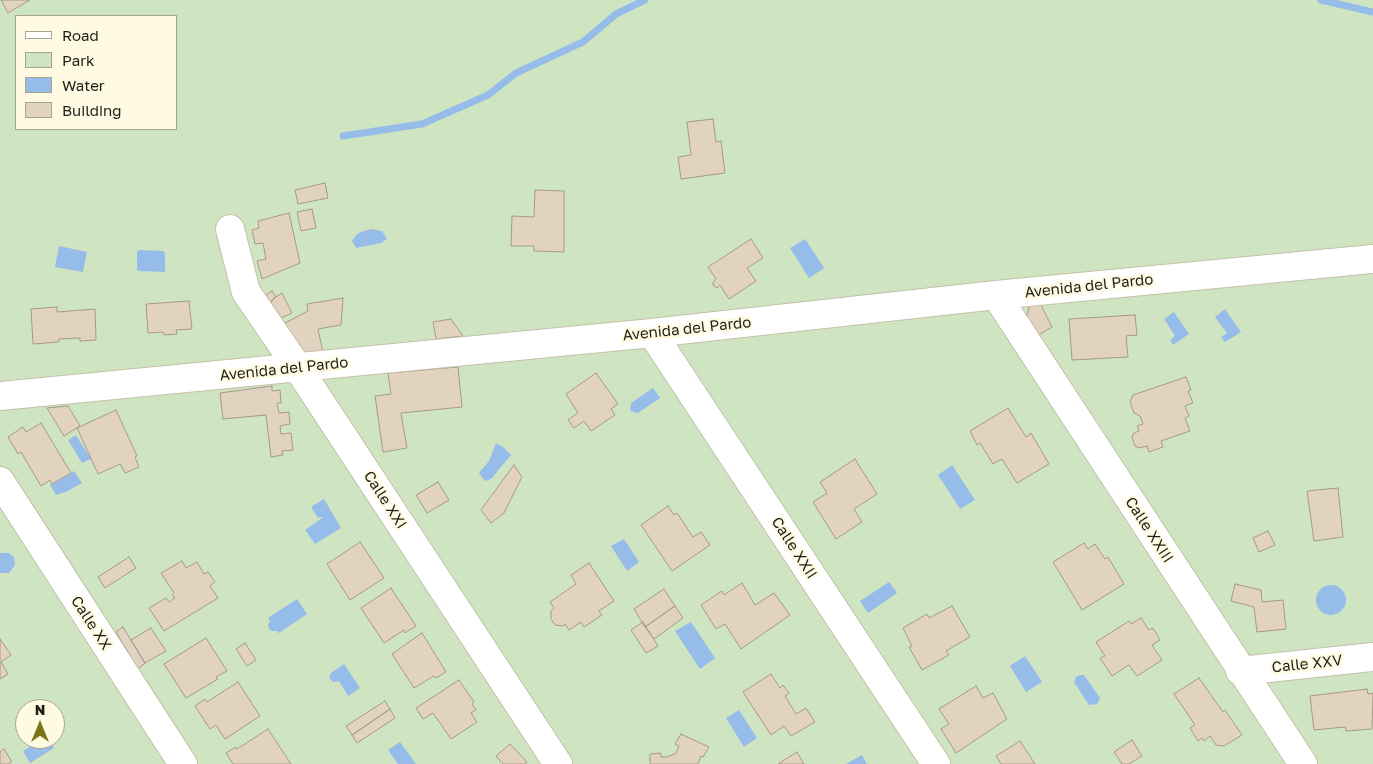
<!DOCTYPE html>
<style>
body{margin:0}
#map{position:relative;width:1373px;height:764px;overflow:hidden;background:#f1edd6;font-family:"Golos Text",sans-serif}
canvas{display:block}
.legend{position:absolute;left:15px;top:15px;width:162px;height:115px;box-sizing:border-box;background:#fffbe3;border:1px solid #a6a391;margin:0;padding:6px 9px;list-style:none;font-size:15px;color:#201f17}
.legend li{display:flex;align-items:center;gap:10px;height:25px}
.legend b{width:25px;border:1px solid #a6a391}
.north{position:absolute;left:15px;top:699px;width:50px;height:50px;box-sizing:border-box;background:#fffbe3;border:1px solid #a6a391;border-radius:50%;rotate:0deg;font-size:14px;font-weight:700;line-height:20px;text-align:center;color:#201f17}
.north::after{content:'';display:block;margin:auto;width:18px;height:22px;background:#7b7519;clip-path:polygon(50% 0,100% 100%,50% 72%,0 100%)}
</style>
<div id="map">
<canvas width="1373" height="764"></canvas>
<ul class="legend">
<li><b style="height:6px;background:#fff"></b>Road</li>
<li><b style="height:14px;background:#cfe5c2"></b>Park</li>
<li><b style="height:14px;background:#96bcea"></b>Water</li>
<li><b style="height:14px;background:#e1d3bf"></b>Building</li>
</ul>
<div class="north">N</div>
</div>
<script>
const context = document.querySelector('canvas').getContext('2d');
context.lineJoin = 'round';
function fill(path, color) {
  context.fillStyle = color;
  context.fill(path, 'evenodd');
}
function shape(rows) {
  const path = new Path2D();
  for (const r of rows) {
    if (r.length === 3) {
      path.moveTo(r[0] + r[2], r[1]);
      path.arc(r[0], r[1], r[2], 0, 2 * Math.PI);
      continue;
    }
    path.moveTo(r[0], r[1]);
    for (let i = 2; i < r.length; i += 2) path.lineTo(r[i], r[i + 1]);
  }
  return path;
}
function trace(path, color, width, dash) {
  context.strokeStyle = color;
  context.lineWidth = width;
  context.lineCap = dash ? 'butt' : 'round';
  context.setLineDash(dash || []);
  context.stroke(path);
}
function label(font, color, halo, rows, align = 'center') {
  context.font = font + ' "Golos Text",sans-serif';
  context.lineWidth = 5;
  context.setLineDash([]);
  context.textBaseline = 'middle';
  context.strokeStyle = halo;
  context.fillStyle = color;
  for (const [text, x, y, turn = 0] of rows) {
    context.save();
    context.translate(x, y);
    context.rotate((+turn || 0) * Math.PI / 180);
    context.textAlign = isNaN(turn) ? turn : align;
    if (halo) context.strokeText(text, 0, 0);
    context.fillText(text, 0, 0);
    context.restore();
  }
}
fill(shape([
 [0,0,1373,0,1373,764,0,764],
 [16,16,176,16,176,129,16,129],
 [25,709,55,709,55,739,25,739]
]), '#cfe5c2');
fill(shape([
 [371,229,382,231,387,239,381,243,356,248,352,241,356,235,361,232],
 [805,239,824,268,809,278,790,248],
 [59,246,87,252,83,272,55,267],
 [140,250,163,251,165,253,165,272,140,271,137,270,137,252],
 [1225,309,1241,332,1225,342,1221,337,1227,333,1215,317],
 [1174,312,1189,334,1173,345,1170,340,1175,336,1164,319],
 [653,388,660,398,638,413,630,411,631,403],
 [76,435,91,459,82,463,68,440],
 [496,443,503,447,511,455,491,479,485,481,479,473,489,461],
 [952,465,975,500,960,509,938,475],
 [74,471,82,483,68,491,56,495,50,485],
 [324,499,341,528,315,544,305,530,322,518,321,517,318,518,311,507],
 [624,539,639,562,627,571,611,546],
 [0,553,9,553,14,557,15,565,9,573,0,573],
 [889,582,897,593,868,613,860,601],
 [1331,600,15],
 [297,599,307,614,279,633,277,631,272,631,269,629,268,625,270,621,268,618],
 [691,622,715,658,700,669,675,631],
 [1025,656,1042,682,1026,692,1010,666],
 [344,664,360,688,348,696,339,681,333,682,329,678,331,673],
 [1080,675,1084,675,1100,698,1097,704,1089,705,1074,682,1076,677],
 [739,710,757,738,744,747,726,718],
 [42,739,53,739,50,741,54,748,30,763,23,751],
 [400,742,416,764,398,764,388,750],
 [862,755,867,764,846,764]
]), '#96bcea');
trace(shape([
 [1321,0,1373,12],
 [343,136,422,124,488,95,516,73,583,42,616,14,645,0]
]), '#96bcea', 7);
const building = shape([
 [1,0,30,0,8,13,1,0],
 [713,119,716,142,721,141,725,173,681,179,678,157,691,155,687,122,713,119],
 [325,183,328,198,298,204,295,190,325,183],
 [535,190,564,191,564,252,534,251,534,246,511,246,512,216,534,217,535,190],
 [312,209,316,228,301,231,297,212,312,209],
 [289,213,300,263,262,279,257,261,266,259,263,243,255,244,252,230,259,228,258,221,289,213],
 [751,239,763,258,747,268,756,281,729,299,720,285,717,288,713,285,713,282,716,279,708,267,751,239],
 [272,291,276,297,269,304,264,297,272,291],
 [282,293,292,313,279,319,269,304,274,298,282,293],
 [343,298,341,325,318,329,323,352,305,353,302,351,283,324,308,311,307,304,343,298],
 [189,301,192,329,176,330,177,334,164,335,163,332,148,333,146,304,189,301],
 [1040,303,1052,327,1035,337,1025,322,1030,304,1040,303],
 [57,307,57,312,95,309,96,340,80,341,80,338,59,339,59,342,33,344,31,309,57,307],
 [1135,315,1137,335,1126,336,1128,357,1072,360,1069,319,1135,315],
 [451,319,463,336,436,339,433,322,451,319],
 [458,367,462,407,401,413,407,448,383,452,375,396,391,394,388,373,458,367],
 [596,373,618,404,611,409,615,415,591,431,584,421,574,428,568,420,578,413,566,394,596,373],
 [1186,377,1191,390,1188,391,1193,403,1185,406,1189,416,1185,418,1190,431,1161,441,1163,447,1149,452,1147,446,1139,448,1135,446,1132,437,1134,433,1139,431,1137,426,1143,424,1140,416,1134,413,1130,402,1133,395,1186,377],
 [272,386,272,391,280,390,281,403,277,403,279,413,289,412,290,424,280,426,281,434,291,433,293,450,282,451,283,455,271,457,266,415,223,419,220,393,272,386],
 [68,406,80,426,64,436,47,408,68,406],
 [1008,408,1026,437,1031,433,1049,464,1017,483,1002,459,993,464,980,443,977,445,970,431,1008,408],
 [116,410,137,456,135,457,139,467,125,473,120,464,98,474,77,428,116,410],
 [41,423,71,473,52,484,50,480,41,486,21,452,18,454,8,437,23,427,26,432,41,423],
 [855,459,877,494,854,509,862,522,836,539,813,502,827,493,820,482,855,459],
 [514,465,522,477,504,513,491,523,481,510,514,465],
 [438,482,449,500,427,513,416,495,438,482],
 [1338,488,1343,537,1314,541,1307,491,1338,488],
 [668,506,674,515,677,513,693,537,701,532,710,545,672,571,641,525,668,506],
 [1268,531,1275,545,1259,552,1253,538,1268,531],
 [360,542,384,578,350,600,327,564,360,542],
 [1084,543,1088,549,1095,544,1105,559,1108,557,1124,584,1082,610,1053,562,1084,543],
 [129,557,136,568,105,588,98,577,129,557],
 [182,561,186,568,197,562,204,574,208,572,215,582,210,586,218,598,164,631,149,608,166,598,169,602,175,598,172,595,174,593,161,573,182,561],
 [589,563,614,601,599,611,602,615,584,627,581,622,569,630,565,624,563,626,555,625,551,619,551,611,554,608,550,602,576,584,571,575,589,563],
 [742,583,755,605,774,593,790,615,741,649,725,624,716,629,701,605,722,591,724,595,742,583],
 [1235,584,1261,590,1262,602,1283,600,1286,629,1257,632,1254,607,1231,601,1235,584],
 [391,588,416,626,405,633,404,630,384,643,361,608,391,588],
 [664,589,675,606,645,627,634,609,664,589],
 [675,606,683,618,654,639,645,627,675,606],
 [952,606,970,637,946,651,949,655,922,670,909,647,912,646,903,628,927,614,929,618,952,606],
 [1141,618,1149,630,1153,628,1160,640,1152,645,1162,660,1137,676,1129,665,1112,676,1100,658,1105,656,1096,642,1129,621,1131,624,1141,618],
 [643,622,658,646,646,653,631,630,643,622],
 [123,627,145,663,138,669,116,632,123,627],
 [151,628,166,651,145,663,131,640,151,628],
 [422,633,446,672,436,678,434,676,414,688,392,654,422,633],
 [206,638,227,671,216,677,218,679,186,698,164,664,206,638],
 [0,639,11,655,1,662,8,674,0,679,0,639],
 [245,643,256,660,247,666,236,649,245,643],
 [771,674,780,688,783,685,789,693,785,696,796,714,806,708,815,722,791,736,784,726,771,735,743,692,771,674],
 [1199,678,1223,712,1225,710,1242,735,1224,746,1216,745,1210,736,1204,741,1202,738,1198,741,1190,728,1195,725,1174,694,1199,678],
 [459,680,474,702,472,704,476,710,471,713,477,722,451,739,433,713,423,719,416,708,459,680],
 [238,682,260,716,225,739,216,725,210,729,195,706,205,699,207,702,238,682],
 [976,686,983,698,993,693,1007,719,956,753,941,729,949,724,939,709,976,686],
 [1367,689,1368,694,1373,693,1372,729,1346,731,1345,727,1314,730,1310,696,1367,689],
 [385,701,390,709,352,735,346,726,385,701],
 [390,709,395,718,357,743,352,735,390,709],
 [268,729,291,764,233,764,226,753,236,747,237,749,268,729],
 [681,734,709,747,703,757,701,756,698,764,650,764,650,754,661,753,661,757,667,757,676,753,679,746,675,744,681,734],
 [1132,740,1142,756,1129,764,1122,764,1114,752,1132,740],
 [1020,741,1035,764,1001,764,996,756,1020,741],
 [510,744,527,762,525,764,503,764,496,756,510,744],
 [4,749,12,762,8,764,0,764,0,752,4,749],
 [797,752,804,764,778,764,797,752]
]);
fill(building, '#e1d3bf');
trace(building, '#a79a87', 1);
const minor = shape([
 [230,229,246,292,298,368,558,764],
 [996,295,1303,764],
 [652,333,936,764],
 [0,396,652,333,996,295,1373,259],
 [0,481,183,764],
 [1240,671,1373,657]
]);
trace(minor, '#c4c0a9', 30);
trace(minor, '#fff', 28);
label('15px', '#201f17', '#fffbe3', [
 ["Avenida del Pardo",1089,286,-6],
 ["Avenida del Pardo",687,329,-6],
 ["Avenida del Pardo",284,369,-6],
 ["Calle XXI",385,500,57],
 ["Calle XXIII",1149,530,57],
 ["Calle XXII",794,548,57],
 ["Calle XX",91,623,57],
 ["Calle XXV",1307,664,-6]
]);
</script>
